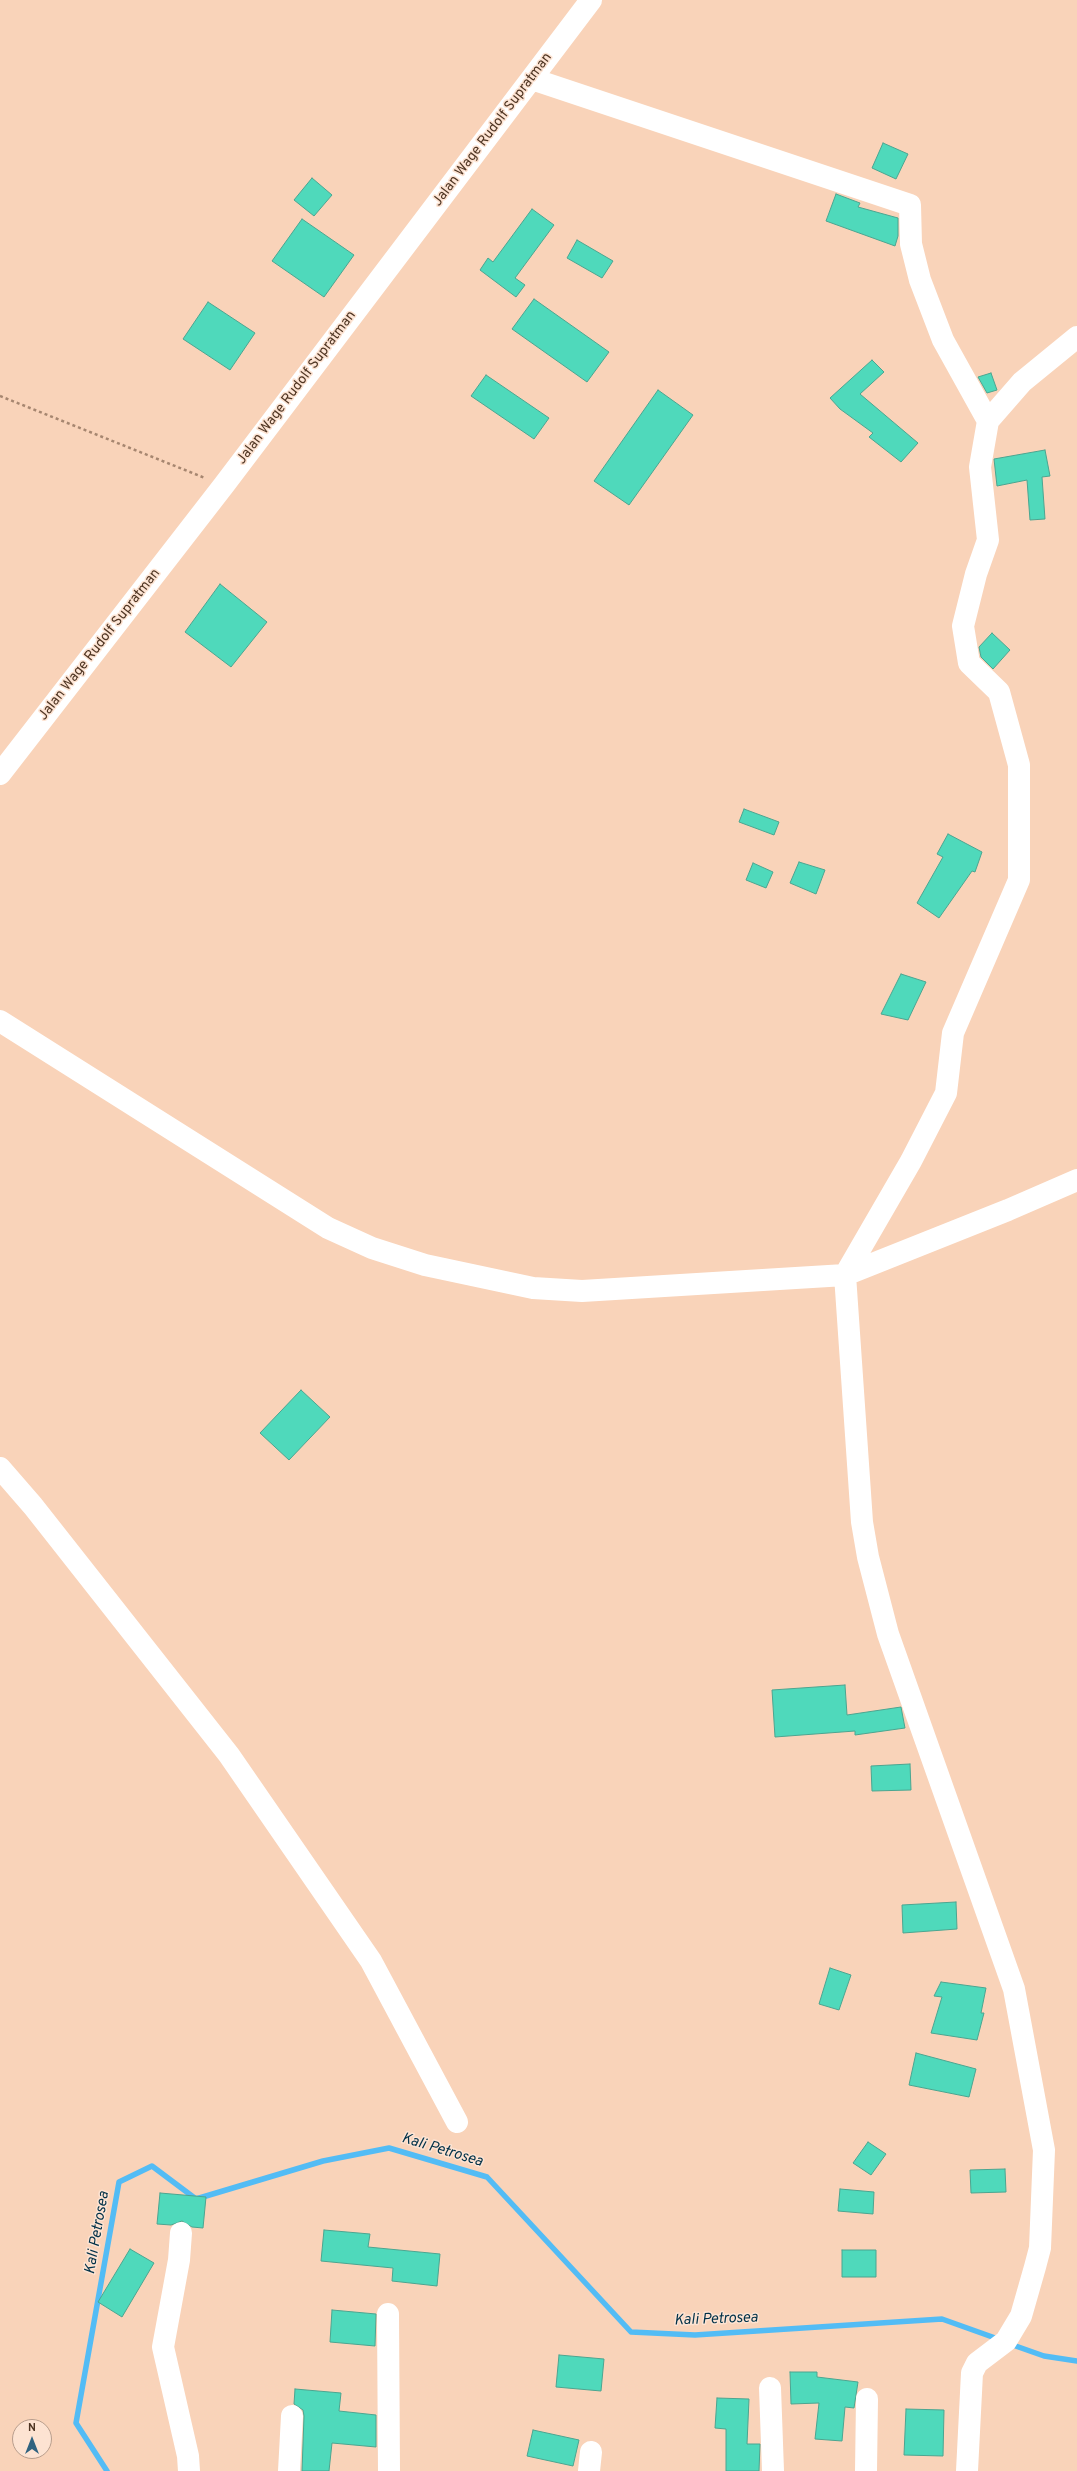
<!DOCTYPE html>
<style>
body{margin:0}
#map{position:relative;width:1077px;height:2471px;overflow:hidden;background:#f9d3b9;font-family:Overpass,sans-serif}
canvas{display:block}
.north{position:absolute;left:12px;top:2419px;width:40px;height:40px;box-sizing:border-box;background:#fde3d2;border:1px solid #b79d8c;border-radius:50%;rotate:0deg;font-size:11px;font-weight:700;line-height:16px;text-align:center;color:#4e3523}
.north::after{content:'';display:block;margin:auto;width:14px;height:18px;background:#306380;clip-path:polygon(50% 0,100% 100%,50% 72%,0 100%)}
</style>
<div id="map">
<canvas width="1077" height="2471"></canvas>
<div class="north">N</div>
</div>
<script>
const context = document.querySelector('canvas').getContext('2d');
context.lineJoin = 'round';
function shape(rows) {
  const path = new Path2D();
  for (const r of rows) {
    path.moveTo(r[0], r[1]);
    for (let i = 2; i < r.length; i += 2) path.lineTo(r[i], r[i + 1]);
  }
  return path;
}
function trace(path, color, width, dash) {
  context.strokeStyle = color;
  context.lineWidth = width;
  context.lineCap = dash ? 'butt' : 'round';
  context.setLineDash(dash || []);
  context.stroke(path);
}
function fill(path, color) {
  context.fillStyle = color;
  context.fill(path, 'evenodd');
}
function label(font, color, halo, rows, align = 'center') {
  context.font = font + ' Overpass,sans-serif';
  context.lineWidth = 3;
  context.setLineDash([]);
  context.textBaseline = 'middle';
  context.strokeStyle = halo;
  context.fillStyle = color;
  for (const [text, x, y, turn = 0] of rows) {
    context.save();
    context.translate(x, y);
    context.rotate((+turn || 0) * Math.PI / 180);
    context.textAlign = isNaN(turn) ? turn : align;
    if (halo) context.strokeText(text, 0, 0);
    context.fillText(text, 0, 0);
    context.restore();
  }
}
trace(shape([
 [1010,2344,1044,2356,1077,2361],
 [107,2471,76,2423,119,2182,152,2166,196,2199,323,2161,389,2148,487,2177,631,2332,695,2335,942,2319,998,2339]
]), '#53bcf5', 5.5);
const building = shape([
 [883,143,908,154,896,179,872,168,883,143],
 [312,178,332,195,314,216,294,200,312,178],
 [836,194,860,203,858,207,898,218,898,236,895,246,826,221,836,194],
 [532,209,554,225,515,278,525,285,516,297,480,270,488,258,493,262,532,209],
 [302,219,354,255,324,297,272,261,302,219],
 [577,240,613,261,602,278,567,258,577,240],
 [534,299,609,352,587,382,512,329,534,299],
 [208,302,255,333,230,370,183,339,208,302],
 [872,360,884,372,860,394,918,443,901,462,869,437,873,433,840,409,830,398,872,360],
 [991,373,997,390,987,393,978,377,991,373],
 [486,375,549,418,534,439,471,396,486,375],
 [658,390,693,415,629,505,594,481,658,390],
 [1045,450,1050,476,1042,477,1045,519,1030,520,1027,480,997,486,994,459,1045,450],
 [220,584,267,622,231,667,185,632,220,584],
 [992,633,1010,650,993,669,981,657,979,647,992,633],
 [744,809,779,822,774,835,739,822,744,809],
 [948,834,982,852,975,872,972,871,939,918,917,903,943,857,937,854,948,834],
 [799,862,825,870,816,894,790,883,799,862],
 [753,863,773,872,766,888,746,880,753,863],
 [901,974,926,982,908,1020,881,1014,901,974],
 [301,1390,330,1417,289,1460,260,1433,301,1390],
 [845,1685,847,1715,901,1707,905,1728,855,1735,855,1731,775,1737,772,1690,845,1685],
 [910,1764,911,1790,872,1791,871,1766,910,1764],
 [956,1902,957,1929,903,1933,902,1905,956,1902],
 [830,1968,851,1975,839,2010,819,2004,830,1968],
 [941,1982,986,1988,981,2013,984,2013,977,2040,931,2033,942,1997,934,1996,941,1982],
 [916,2053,976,2069,969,2097,909,2085,916,2053],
 [868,2142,886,2154,871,2175,853,2163,868,2142],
 [1005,2169,1006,2192,971,2193,970,2170,1005,2169],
 [840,2189,874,2192,873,2214,838,2211,840,2189],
 [160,2193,206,2197,203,2228,192,2227,182,2221,171,2225,157,2224,160,2193],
 [324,2230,370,2234,368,2247,440,2254,437,2286,392,2281,393,2268,321,2261,324,2230],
 [130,2249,154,2263,122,2317,98,2302,130,2249],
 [842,2250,876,2250,876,2277,842,2277,842,2250],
 [332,2310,376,2314,375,2346,330,2342,332,2310],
 [559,2355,604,2359,601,2391,556,2387,559,2355],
 [790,2372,817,2372,817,2377,858,2382,854,2408,845,2407,842,2441,815,2439,819,2403,791,2404,790,2372],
 [295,2389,341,2393,339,2411,376,2415,376,2447,332,2443,329,2471,302,2471,304,2416,303,2410,294,2404,295,2389],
 [717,2398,749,2399,747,2444,760,2444,759,2471,726,2471,726,2429,715,2428,717,2398],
 [906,2409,944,2410,943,2456,904,2455,906,2409],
 [533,2430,579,2440,573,2466,527,2456,533,2430]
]);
fill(building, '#4fd9bb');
trace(building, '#4ba590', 1);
trace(shape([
 [0,396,205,478]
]), '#a68670', 2.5, [3, 3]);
trace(shape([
 [532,79,910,205,911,244,920,280,943,340,988,421],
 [0,774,224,485,591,0],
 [0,1021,328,1228,372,1248,425,1265,533,1288,582,1291,845,1275,1008,1210,1077,1180],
 [0,1468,33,1506,229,1755,371,1961,457,2122],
 [181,2233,179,2260,163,2347,188,2456,189,2471],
 [388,2314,389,2471],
 [770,2388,773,2471],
 [289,2471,292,2416],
 [589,2471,591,2452],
 [866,2471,867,2399],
 [967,2471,972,2373,977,2363,1006,2341,1021,2316,1035,2267,1040,2248,1044,2150,1014,1989,888,1634,868,1557,862,1522,845,1275,911,1161,946,1093,953,1033,1019,880,1019,765,999,692,969,663,963,626,976,574,988,540,980,467,988,421,1022,382,1077,337]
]), '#fff', 22);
label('14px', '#4e3523', '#fde3d2', [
 ["Jalan Wage Rudolf Supratman",493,130,-53],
 ["Jalan Wage Rudolf Supratman",297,388,-53],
 ["Jalan Wage Rudolf Supratman",100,645,-52]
]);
label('italic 15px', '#013148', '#fde3d2', [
 ["Kali Petrosea",442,2151,17],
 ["Kali Petrosea",98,2233,-80],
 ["Kali Petrosea",716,2320,-2]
]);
</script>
